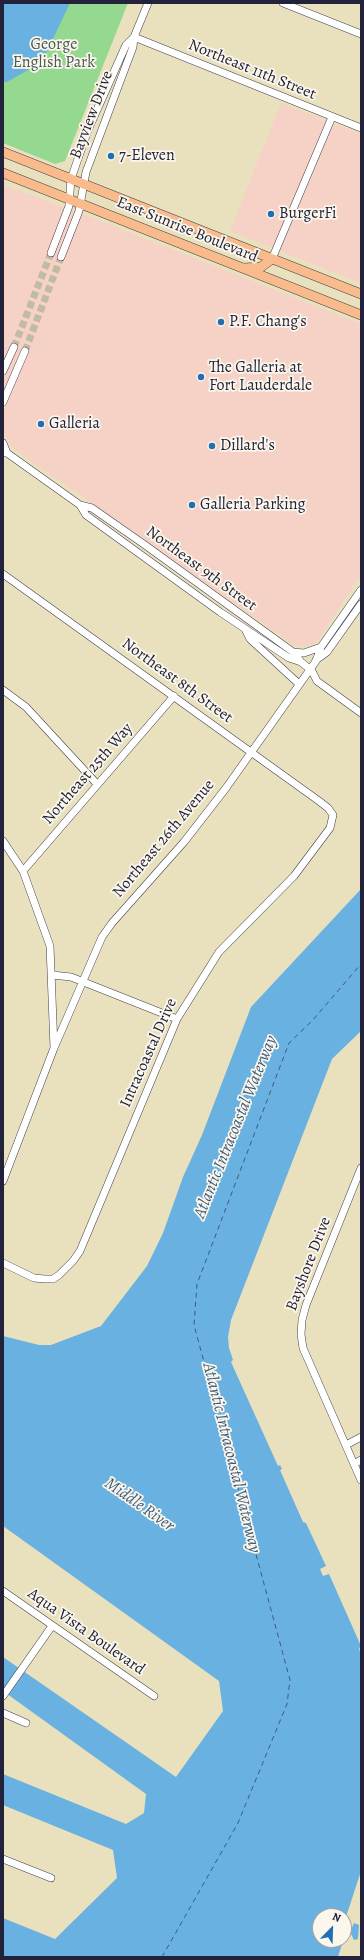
<!DOCTYPE html>
<style>
body{margin:0}
#map{position:relative;width:364px;height:1960px;overflow:hidden;background:#e9e1be;font-family:Alegreya,serif}
canvas{display:block}
.frame{position:absolute;inset:0;border:4px solid #22223b;pointer-events:none}
.north{position:absolute;left:312px;top:1908px;width:40px;height:40px;box-sizing:border-box;background:#fbf7ec;border:1px solid #a4a2a5;border-radius:50%;rotate:23deg;font-size:11px;font-weight:700;line-height:16px;text-align:center;color:#22223b}
.north::after{content:'';display:block;margin:auto;width:14px;height:18px;background:#1f6fb2;clip-path:polygon(50% 0,100% 100%,50% 72%,0 100%)}
</style>
<div id="map">
<canvas width="364" height="1960"></canvas>
<div class="frame"></div>
<div class="north">N</div>
</div>
<script>
const context = document.querySelector('canvas').getContext('2d');
context.lineJoin = 'round';
function fill(path, color) {
  context.fillStyle = color;
  context.fill(path, 'evenodd');
}
function shape(rows) {
  const path = new Path2D();
  for (const r of rows) {
    path.moveTo(r[0], r[1]);
    for (let i = 2; i < r.length; i += 2) path.lineTo(r[i], r[i + 1]);
  }
  return path;
}
function trace(path, color, width, dash) {
  context.strokeStyle = color;
  context.lineWidth = width;
  context.lineCap = dash ? 'butt' : 'round';
  context.setLineDash(dash || []);
  context.stroke(path);
}
function label(font, color, halo, rows, align = 'center') {
  context.font = font + ' Alegreya,serif';
  context.lineWidth = 3.5;
  context.setLineDash([]);
  context.textBaseline = 'middle';
  context.strokeStyle = halo;
  context.fillStyle = color;
  for (const [text, x, y, turn = 0] of rows) {
    context.save();
    context.translate(x, y);
    context.rotate((+turn || 0) * Math.PI / 180);
    context.textAlign = isNaN(turn) ? turn : align;
    if (halo) context.strokeText(text, 0, 0);
    context.fillText(text, 0, 0);
    context.restore();
  }
}
fill(shape([
 [281,103,361,134,361,283,230,231],
 [3,185,85,215,361,324,361,575,314,646,295,646,11,447,3,433,3,416,8,402,3,400]
]), '#f6d1c5');
fill(shape([
 [3,3,128,3,65,161,55,164,3,143]
]), '#95d890');
fill(shape([
 [3,3,70,3,42,62,7,82,3,82],
 [361,889,361,1031,332,1059,231,1320,228,1337,229,1348,233,1360,231,1362,278,1466,280,1465,282,1469,280,1470,303,1522,306,1523,326,1566,320,1569,323,1576,329,1574,361,1646,359,1649,361,1654,361,1871,344,1923,344,1916,320,1916,320,1940,338,1940,338,1942,342,1944,338,1957,3,1957,3,1918,55,1939,117,1878,113,1850,3,1805,3,1774,126,1824,144,1813,146,1794,3,1691,3,1657,176,1777,223,1711,219,1681,3,1526,3,1336,39,1345,51,1345,101,1326,147,1266,163,1233,183,1177,202,1135,251,1007],
 [354,1923,359,1925,358,1939,354,1940,350,1932]
]), '#69b1e0');
trace(shape([
 [162,1957,238,1823,287,1704,290,1680,194,1325,197,1284,289,1043,312,1021,361,964]
]), '#3e5b7d', 1, [5, 4]);
trace(shape([
 [14,347,51,253],
 [25,351,61,257]
]), '#c1bba4', 7, [7, 3.5]);
const minor = shape([
 [283,3,361,34],
 [134,37,361,128],
 [51,253,69,206,71,179,88,130,126,45,134,37],
 [61,257,79,211,86,172,133,47,134,37,148,3],
 [272,259,332,117],
 [3,371,14,347],
 [3,402,25,351],
 [3,443,7,453],
 [3,453,7,453,80,505,86,515,220,612,289,658,301,662,312,671,317,681,361,713],
 [80,505,92,508,145,545,293,652,301,662],
 [3,574,319,801,328,808,333,815,330,828,294,876,219,952,177,1019,80,1251,73,1261,59,1275,53,1279,45,1279,34,1278,3,1263],
 [245,629,250,639,299,684],
 [293,652,304,653,321,647],
 [316,660,327,652,361,604],
 [3,690,26,707,97,784],
 [3,841,23,871,50,946,54,1048,3,1181],
 [23,871,174,696],
 [52,975,71,977,177,1019],
 [54,1048,102,937,112,923,184,842,226,788,316,661,321,647,361,590],
 [361,1168,306,1305,302,1320,301,1334,303,1348,361,1480],
 [346,1445,361,1437],
 [354,1464,361,1460],
 [3,1591,154,1696],
 [3,1696,52,1626],
 [3,1713,26,1723],
 [3,1859,51,1878]
]);
const major = shape([
 [3,152,361,294],
 [3,173,361,315],
 [244,268,261,267,272,259]
]);
trace(minor, '#403f4f', 8);
trace(major, '#403f4f', 10);
trace(minor, '#fff', 7);
trace(major, '#fabb8c', 9);
for (const [x, y, r, color] of [
 [111,156,4,"#1f6fb2"],
 [271,214,4,"#1f6fb2"],
 [221,322,4,"#1f6fb2"],
 [201,377,4,"#1f6fb2"],
 [41,424,4,"#1f6fb2"],
 [212,446,4,"#1f6fb2"],
 [192,505,4,"#1f6fb2"]
]) {
  const dot = new Path2D();
  dot.arc(x, y, r, 0, 2 * Math.PI);
  context.fillStyle = color;
  context.fill(dot);
  trace(dot, '#fbf7ec', 1.5);
}
label('16px', '#445954', '#fbf7ec', [
 ["George",54,45],
 ["English Park",54,63]
]);
label('16px', '#22223b', '#fbf7ec', [
 ["Northeast 11th Street",252,70,22],
 ["Bayview Drive",92,115,-69],
 ["East Sunrise Boulevard",187,230,22],
 ["Northeast 9th Street",201,569,36],
 ["Northeast 8th Street",177,681,36],
 ["Northeast 25th Way",88,774,-49],
 ["Northeast 26th Avenue",164,839,-50],
 ["Intracoastal Drive",149,1053,-66],
 ["Bayshore Drive",309,1264,-69],
 ["Aqua Vista Boulevard",86,1632,35]
]);
label('16px', '#22223b', '#fbf7ec', [
 ["7-Eleven",119,156],
 ["BurgerFi",279,214],
 ["P.F. Chang's",229,322],
 ["The Galleria at",209,368],
 ["Fort Lauderdale",209,386],
 ["Galleria",49,424],
 ["Dillard's",220,446],
 ["Galleria Parking",200,505]
], 'left');
label('italic 17px', '#3e5b7d', '#fbf7ec', [
 ["Atlantic Intracoastal Waterway",236,1127,-68],
 ["Atlantic Intracoastal Waterway",231,1458,76],
 ["Middle River",139,1505,35]
]);
</script>
